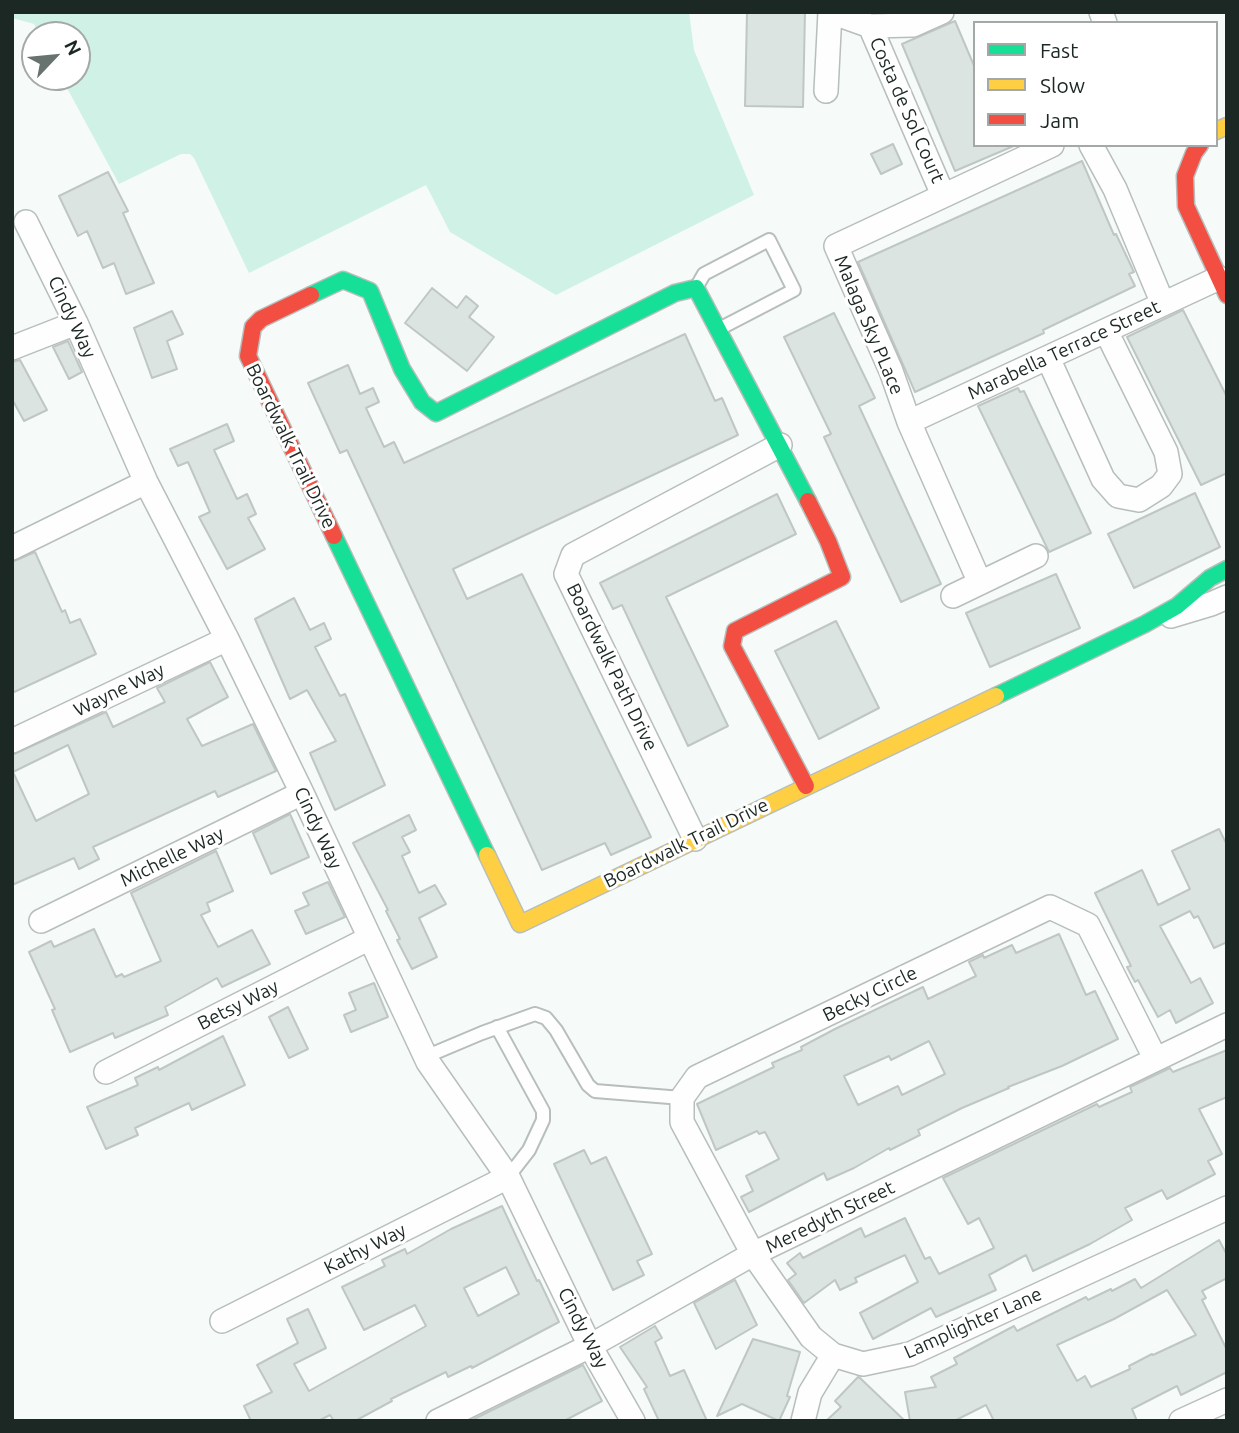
<!DOCTYPE html>
<style>
body{margin:0}
#map{position:relative;width:1239px;height:1433px;overflow:hidden;background:#f6fbf9;font-family:Ubuntu,sans-serif}
canvas{display:block}
.frame{position:absolute;inset:0;border:14px solid #1c2823;pointer-events:none}
.legend{position:absolute;left:973px;top:21px;width:245px;height:126px;box-sizing:border-box;background:#fff;border:2px solid #a4a9a7;margin:0;padding:9px 12px;list-style:none;font-size:21px;color:#1c2823}
.legend li{display:flex;align-items:center;gap:14px;height:35px}
.legend b{width:35px;border:2px solid #a4a9a7}
.north{position:absolute;left:21px;top:21px;width:70px;height:70px;box-sizing:border-box;background:#fff;border:2px solid #a4a9a7;border-radius:50%;rotate:64deg;font-size:19px;font-weight:700;line-height:28px;text-align:center;color:#1c2823}
.north::after{content:'';display:block;margin:auto;width:24px;height:32px;background:#68726e;clip-path:polygon(50% 0,100% 100%,50% 72%,0 100%)}
</style>
<div id="map">
<canvas width="1239" height="1433"></canvas>
<div class="frame"></div>
<ul class="legend">
<li><b style="height:9px;background:#16e098"></b>Fast</li>
<li><b style="height:9px;background:#ffcf43"></b>Slow</li>
<li><b style="height:9px;background:#f24e42"></b>Jam</li>
</ul>
<div class="north">N</div>
</div>
<script>
const context = document.querySelector('canvas').getContext('2d');
context.lineJoin = 'round';
function fill(path, color) {
  context.fillStyle = color;
  context.fill(path, 'evenodd');
}
function shape(rows) {
  const path = new Path2D();
  for (const r of rows) {
    path.moveTo(r[0], r[1]);
    for (let i = 2; i < r.length; i += 2) path.lineTo(r[i], r[i + 1]);
  }
  return path;
}
function trace(path, color, width, dash) {
  context.strokeStyle = color;
  context.lineWidth = width;
  context.lineCap = dash ? 'butt' : 'round';
  context.setLineDash(dash || []);
  context.stroke(path);
}
function label(font, color, halo, rows, align = 'center') {
  context.font = font + ' Ubuntu,sans-serif';
  context.lineWidth = 6;
  context.setLineDash([]);
  context.textBaseline = 'middle';
  context.strokeStyle = halo;
  context.fillStyle = color;
  for (const [text, x, y, turn = 0] of rows) {
    context.save();
    context.translate(x, y);
    context.rotate((+turn || 0) * Math.PI / 180);
    context.textAlign = isNaN(turn) ? turn : align;
    if (halo) context.strokeText(text, 0, 0);
    context.fillText(text, 0, 0);
    context.restore();
  }
}
fill(shape([
 [12,12,689,12,694,50,754,195,556,295,450,232,426,185,249,273,194,158,190,154,181,154,119,184,61,77,77,77,77,35,40,35,34,24,12,18]
]), '#d0f1e5');
const building = shape([
 [747,12,805,12,803,107,745,106,747,12],
 [955,21,975,68,975,145,1016,145,955,171,902,44,955,21],
 [893,144,902,164,881,174,871,154,893,144],
 [1082,161,1114,235,1116,234,1134,272,1129,274,1135,286,1043,330,1044,333,915,392,858,262,1082,161],
 [108,172,128,211,123,213,154,283,126,294,114,263,103,268,87,231,78,236,59,196,108,172],
 [432,288,457,308,466,296,478,306,469,317,494,337,467,371,405,323,432,288],
 [1183,310,1227,397,1227,473,1201,485,1127,337,1183,310],
 [172,311,183,334,167,341,177,369,152,378,134,328,172,311],
 [834,313,875,398,859,406,941,584,901,602,824,437,831,434,784,337,834,313],
 [685,334,715,401,722,398,738,435,453,569,467,599,522,574,651,837,611,855,605,843,542,870,347,450,340,453,308,383,348,365,360,394,373,388,379,402,366,408,384,447,394,442,404,463,685,334],
 [68,341,82,372,69,379,53,347,68,341],
 [20,360,47,410,24,421,12,399,12,362,20,360],
 [1018,388,1020,392,1024,391,1091,533,1049,552,978,406,1018,388],
 [227,424,234,441,214,450,237,499,247,494,256,514,248,518,265,549,227,569,199,517,210,512,188,462,178,466,170,449,227,424],
 [1195,493,1220,547,1134,588,1108,534,1195,493],
 [777,494,796,534,666,597,728,726,688,746,622,605,613,609,600,583,777,494],
 [35,552,62,612,65,610,70,623,80,619,96,654,12,693,12,562,35,552],
 [1056,574,1080,628,990,667,966,613,1056,574],
 [294,598,310,630,324,623,331,639,315,647,340,696,345,694,385,785,335,810,310,753,336,741,307,690,290,699,255,619,294,598],
 [836,621,879,708,819,739,775,651,836,621],
 [210,662,228,697,187,719,202,746,253,724,276,771,218,797,215,791,93,847,99,859,79,869,74,858,12,885,12,755,106,712,113,727,165,702,157,688,210,662],
 [68,745,89,794,36,821,13,772,68,745],
 [290,814,309,857,271,874,253,833,290,814],
 [409,815,416,830,402,837,410,852,402,856,419,893,435,885,446,904,419,918,437,957,412,969,397,940,400,939,386,911,388,910,353,843,409,815],
 [1219,829,1227,845,1227,942,1214,948,1198,916,1194,918,1190,911,1160,926,1191,983,1200,978,1213,1003,1176,1023,1170,1010,1158,1017,1138,980,1135,982,1127,967,1131,966,1095,893,1142,870,1158,905,1190,889,1172,851,1219,829],
 [216,851,233,891,207,903,210,911,201,915,218,947,252,930,270,964,222,987,217,978,165,1007,168,1015,115,1038,113,1033,70,1052,52,1010,55,1009,29,952,51,941,54,947,94,929,116,977,122,974,124,977,161,961,131,893,216,851],
 [328,882,345,917,306,934,295,911,309,905,303,893,328,882],
 [1059,934,1086,995,1095,991,1118,1039,1062,1066,1008,1087,1009,1088,962,1108,918,1130,920,1135,890,1150,889,1148,854,1168,827,1180,824,1173,749,1212,741,1197,753,1191,746,1176,779,1159,765,1132,759,1134,757,1131,716,1150,697,1104,774,1067,772,1063,802,1050,801,1047,835,1029,923,987,928,999,976,976,969,962,983,955,984,958,1012,945,1016,953,1059,934],
 [929,1041,945,1074,902,1095,898,1086,858,1105,844,1076,889,1056,891,1060,929,1041],
 [374,983,388,1017,351,1032,344,1015,356,1010,349,993,374,983],
 [288,1007,308,1049,289,1058,269,1017,288,1007],
 [223,1036,245,1085,192,1110,189,1103,135,1128,138,1135,106,1149,87,1107,138,1085,135,1078,158,1067,159,1070,223,1036],
 [1227,1050,1227,1097,1199,1109,1222,1154,1208,1161,1215,1174,1167,1199,1162,1190,1125,1208,1132,1220,1090,1244,1033,1271,1026,1255,989,1275,996,1290,936,1317,931,1308,873,1339,860,1313,918,1282,905,1255,855,1278,857,1282,840,1290,835,1280,804,1303,788,1280,796,1274,787,1263,800,1253,803,1258,861,1228,865,1237,905,1218,925,1259,930,1257,939,1274,994,1248,979,1218,968,1224,943,1178,1097,1104,1099,1107,1132,1092,1130,1087,1170,1068,1173,1072,1227,1050],
 [584,1150,591,1164,606,1157,652,1254,637,1261,644,1275,613,1290,554,1164,584,1150],
 [502,1206,537,1281,539,1280,559,1322,472,1368,471,1366,448,1377,446,1372,391,1399,392,1401,355,1421,334,1421,330,1415,318,1421,251,1421,244,1406,272,1392,257,1365,298,1343,287,1319,308,1309,326,1348,294,1364,309,1391,426,1326,415,1305,364,1330,342,1287,385,1266,382,1260,405,1249,407,1254,451,1229,502,1206],
 [506,1267,519,1294,478,1316,464,1288,506,1267],
 [1219,1240,1227,1255,1227,1278,1202,1291,1206,1298,1202,1300,1227,1350,1227,1372,1181,1395,1177,1386,1132,1409,1137,1421,994,1421,986,1405,954,1421,910,1421,905,1392,936,1387,931,1377,957,1364,954,1358,1014,1326,1017,1331,1086,1297,1088,1300,1111,1289,1112,1291,1135,1279,1141,1288,1219,1240],
 [1167,1290,1196,1335,1153,1355,1152,1354,1129,1366,1130,1369,1091,1387,1085,1376,1077,1381,1057,1345,1114,1319,1167,1290],
 [735,1280,757,1325,716,1349,694,1303,735,1280],
 [655,1326,662,1338,655,1342,670,1376,684,1370,707,1421,659,1421,644,1389,647,1387,620,1347,655,1326],
 [753,1339,800,1352,787,1396,790,1397,779,1421,742,1404,717,1416,753,1339],
 [583,1365,602,1401,564,1421,470,1421,583,1365],
 [858,1377,860,1378,905,1421,826,1421,841,1407,835,1401,858,1377]
]);
fill(building, '#dce4e1');
trace(building, '#bfc7c4', 2);
const lane = shape([
 [696,288,704,274,769,240,794,290,719,329],
 [497,1027,543,1111,543,1120,529,1150,508,1177],
 [425,1057,482,1033,535,1014,546,1018,556,1030,588,1085,595,1091,682,1098]
]);
const street = shape([
 [831,12,870,26,913,25,942,12],
 [1101,12,1105,23],
 [870,26,943,195],
 [826,91,830,12],
 [1091,145,1115,189,1163,304],
 [26,222,76,323,146,482,227,639,302,793,428,1062,508,1177,590,1346,633,1421],
 [12,348,76,323],
 [1048,358,1103,479,1118,496,1139,500,1161,486,1170,474,1166,452,1106,331],
 [909,422,1219,278],
 [12,548,146,482],
 [980,583,909,422,891,371,836,246,1052,145],
 [953,596,1036,556],
 [1171,616,1211,604,1227,597],
 [12,741,227,639],
 [695,839,566,574,573,555,780,445],
 [41,921,302,793],
 [1155,1058,1088,925,1050,907,697,1077,682,1098,682,1122,753,1254,811,1337,833,1355,863,1364,910,1354,1227,1208],
 [106,1072,370,938],
 [222,1321,508,1177],
 [438,1421,590,1346,753,1254,1227,1025],
 [803,1421,810,1393,833,1355],
 [1181,1421,1227,1400]
]);
const fast = shape([
 [311,295,343,280,370,291,402,369,422,402,436,413,675,293,696,288,808,501],
 [334,536,487,855],
 [996,696,1145,624,1177,606,1210,578,1227,569]
]);
const slow = shape([
 [1216,131,1227,126],
 [487,855,520,924,996,696]
]);
const jam = shape([
 [1200,145,1194,153,1185,176,1186,206,1227,295],
 [311,295,261,319,253,327,248,356,334,536],
 [806,786,732,646,735,631,842,577,828,541,808,501]
]);
trace(lane, '#b7bebb', 16);
trace(street, '#b7bebb', 26);
trace(fast, '#b7bebb', 19);
trace(slow, '#b7bebb', 19);
trace(jam, '#b7bebb', 19);
trace(lane, '#fefefe', 12);
trace(street, '#fefefe', 23);
trace(fast, '#16e098', 16);
trace(slow, '#ffcf43', 16);
trace(jam, '#f24e42', 16);
label('19px', '#1c2823', '#fff', [
 ["Costa de Sol Court",907,110,66],
 ["Cindy Way",72,317,65],
 ["Malaga Sky PLace",869,325,67],
 ["Marabella Terrace Street",1064,350,-25],
 ["Boardwalk Trail Drive",291,446,64],
 ["Boardwalk Path Drive",612,667,64],
 ["Wayne Way",119,690,-26],
 ["Cindy Way",318,828,65],
 ["Boardwalk Trail Drive",686,843,-26],
 ["Michelle Way",172,857,-26],
 ["Becky Circle",870,994,-26],
 ["Betsy Way",238,1005,-27],
 ["Meredyth Street",830,1217,-26],
 ["Kathy Way",365,1249,-27],
 ["Lamplighter Lane",973,1323,-24],
 ["Cindy Way",583,1328,63]
]);
</script>
